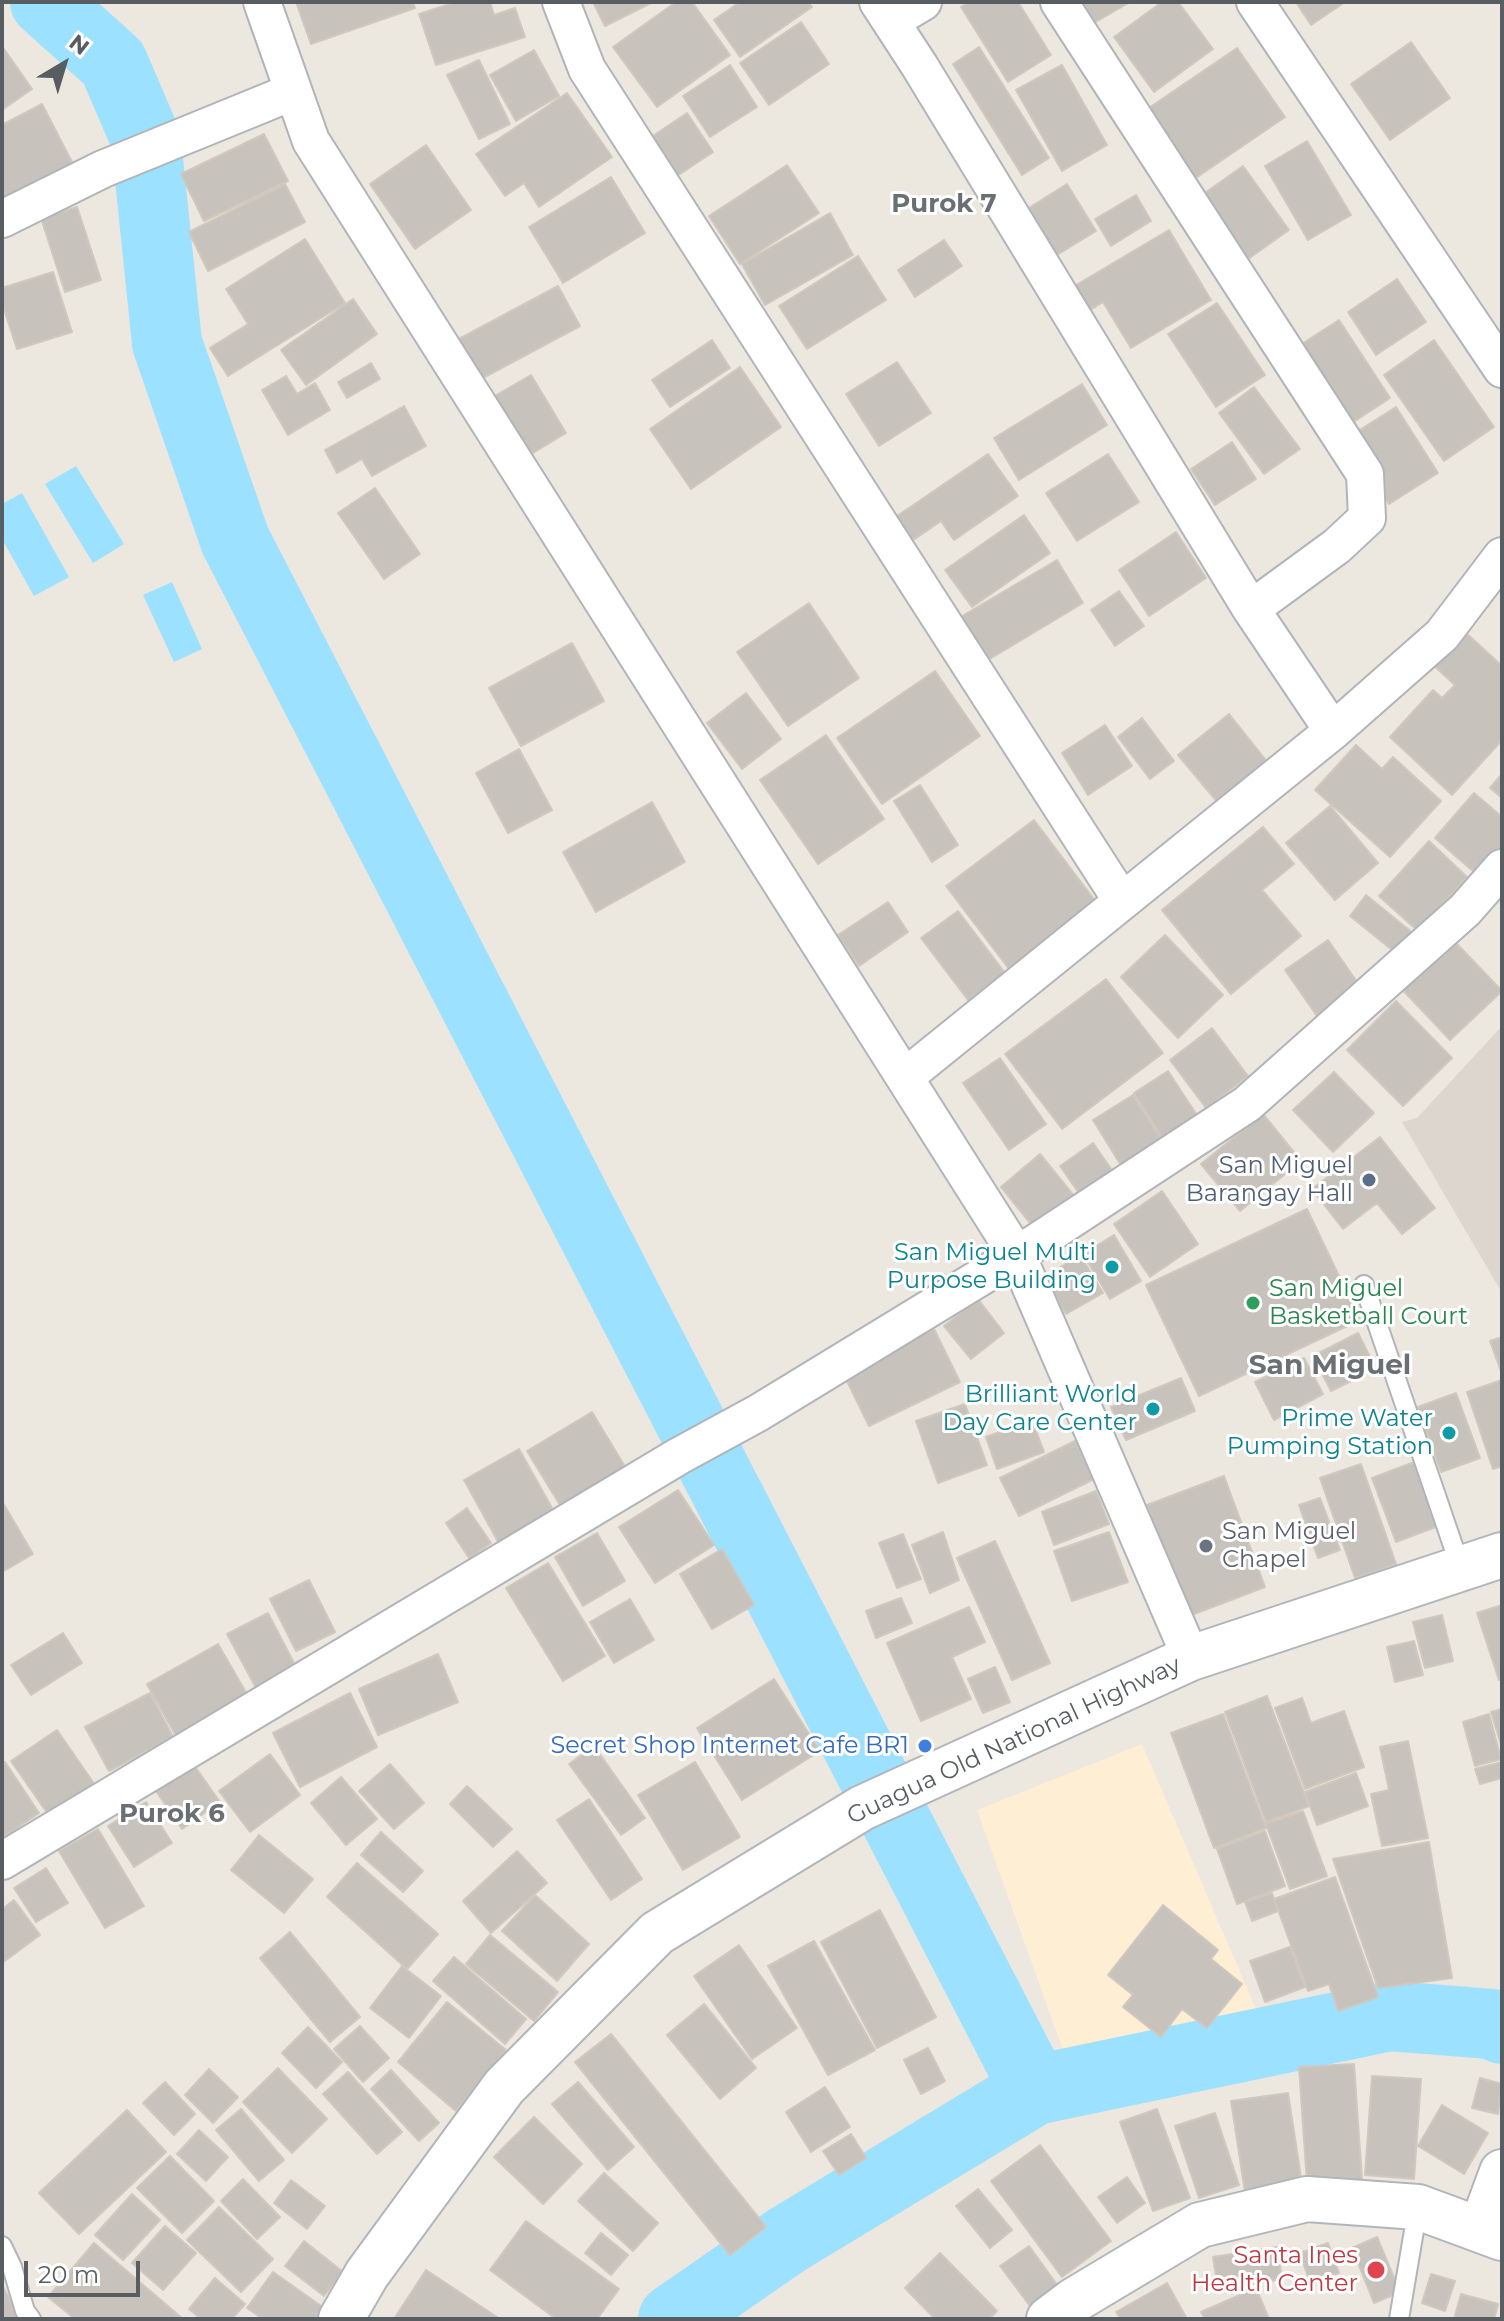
<!DOCTYPE html>
<style>
body{margin:0}
#map{position:relative;width:1504px;height:2321px;overflow:hidden;background:#ece7df;font-family:Montserrat,sans-serif}
canvas{display:block}
.frame{position:absolute;inset:0;border:4px solid #585d61;pointer-events:none}
.north{position:absolute;left:24px;top:24px;width:80px;height:80px;-webkit-text-stroke:6px #fff;paint-order:stroke;rotate:38deg;font-size:22px;font-weight:700;line-height:32px;text-align:center;color:#585d61}
.north::after{content:'';display:block;margin:auto;width:28px;height:36px;background:#585d61;clip-path:polygon(50% 0,100% 100%,50% 72%,0 100%)}
.scale{position:absolute;left:24px;top:2261px;width:116px;height:36px;box-sizing:border-box;border:4px solid #585d61;border-top:0;padding-left:10px;font-size:24px;line-height:28px;white-space:nowrap;color:#585d61;-webkit-text-stroke:6px #fff;paint-order:stroke}
</style>
<div id="map">
<canvas width="1504" height="2321"></canvas>
<div class="frame"></div>
<div class="north">N</div>
<div class="scale">20 m</div>
</div>
<script>
const context = document.querySelector('canvas').getContext('2d');
context.lineJoin = 'round';
function fill(path, color) {
  context.fillStyle = color;
  context.fill(path, 'evenodd');
}
function shape(rows) {
  const path = new Path2D();
  for (const r of rows) {
    path.moveTo(r[0], r[1]);
    for (let i = 2; i < r.length; i += 2) path.lineTo(r[i], r[i + 1]);
  }
  return path;
}
function trace(path, color, width, dash) {
  context.strokeStyle = color;
  context.lineWidth = width;
  context.lineCap = dash ? 'butt' : 'round';
  context.setLineDash(dash || []);
  context.stroke(path);
}
function label(font, color, halo, rows, align = 'center') {
  context.font = font + ' Montserrat,sans-serif';
  context.lineWidth = 6;
  context.setLineDash([]);
  context.textBaseline = 'middle';
  context.strokeStyle = halo;
  context.fillStyle = color;
  for (const [text, x, y, turn = 0] of rows) {
    context.save();
    context.translate(x, y);
    context.rotate((+turn || 0) * Math.PI / 180);
    context.textAlign = isNaN(turn) ? turn : align;
    if (halo) context.strokeText(text, 0, 0);
    context.fillText(text, 0, 0);
    context.restore();
  }
}
fill(shape([
 [1142,1744,1262,2023,1070,2070,977,1810]
]), '#feeed3');
fill(shape([
 [1502,1026,1502,1293,1402,1122,1417,1118]
]), '#dcd6ce');
fill(shape([
 [76,466,124,544,93,563,45,484],
 [22,493,69,577,34,596,2,539,2,504],
 [172,582,202,649,174,662,143,595]
]), '#9ce1ff');
trace(shape([
 [45,2,113,63,146,140,167,343,235,540,1035,2090],
 [673,2319,787,2240,1035,2090,1390,2016,1491,2024,1502,2029]
]), '#9ce1ff', 70);
const building = shape([
 [296,2,413,2,415,8,311,44,296,2],
 [456,2,490,2,494,15,515,8,525,37,436,65,419,14,456,2],
 [593,2,653,2,605,26,593,2],
 [676,2,692,2,730,55,657,107,613,47,676,2],
 [740,2,808,2,812,7,740,57,714,20,740,2],
 [969,2,1018,2,1051,55,1008,82,961,7,969,2],
 [1082,2,1130,2,1094,23,1082,2],
 [1162,2,1178,2,1213,49,1154,92,1114,37,1162,2],
 [1296,2,1345,2,1311,25,1296,2],
 [801,22,829,64,769,105,740,63,801,22],
 [1411,42,1450,98,1390,140,1351,84,1411,42],
 [2,46,32,89,2,110,2,46],
 [979,47,1049,158,1022,175,953,64,979,47],
 [1237,48,1285,117,1190,182,1143,112,1237,48],
 [534,50,559,96,516,121,490,75,534,50],
 [479,60,510,124,479,139,447,75,479,60],
 [730,65,757,107,710,137,683,96,730,65],
 [1062,65,1107,145,1062,171,1016,90,1062,65],
 [567,93,612,157,539,207,524,183,505,196,476,154,567,93],
 [42,104,74,166,2,203,2,125,42,104],
 [687,113,713,152,671,180,644,142,687,113],
 [264,134,288,181,204,221,181,174,264,134],
 [1307,141,1351,215,1308,240,1265,166,1307,141],
 [426,145,471,210,415,249,370,184,426,145],
 [787,165,819,213,740,264,709,216,787,165],
 [1243,166,1289,230,1248,259,1202,195,1243,166],
 [611,177,645,233,563,283,529,227,611,177],
 [285,184,305,222,208,271,189,232,285,184],
 [1067,184,1096,231,1052,258,1024,211,1067,184],
 [1136,195,1151,221,1111,246,1095,219,1136,195],
 [77,207,101,280,65,292,41,218,77,207],
 [830,213,853,255,765,305,742,264,830,213],
 [1169,230,1211,300,1131,348,1103,302,1081,316,1066,291,1169,230],
 [305,239,345,303,228,376,210,348,248,324,226,289,305,239],
 [944,240,962,266,915,297,898,270,944,240],
 [858,256,886,300,807,349,779,306,858,256],
 [53,272,72,332,17,349,2,303,2,288,53,272],
 [1397,279,1426,322,1376,355,1348,312,1397,279],
 [558,286,580,326,479,380,457,340,558,286],
 [353,299,377,334,306,385,281,350,353,299],
 [1217,303,1265,375,1216,407,1168,334,1217,303],
 [1339,320,1390,398,1346,427,1294,349,1339,320],
 [712,340,730,368,670,407,652,380,712,340],
 [1434,340,1494,427,1444,461,1384,375,1434,340],
 [897,362,931,413,879,446,846,394,897,362],
 [371,363,380,379,347,398,338,382,371,363],
 [740,367,781,427,691,489,650,429,740,367],
 [531,375,566,433,528,456,493,397,531,375],
 [286,376,297,394,315,383,330,410,288,435,262,390,286,376],
 [1082,384,1107,425,1019,480,994,438,1082,384],
 [1254,387,1300,449,1264,474,1219,413,1254,387],
 [404,406,426,446,372,476,362,459,337,473,325,450,404,406],
 [1396,407,1438,473,1389,504,1347,438,1396,407],
 [1232,442,1256,479,1215,505,1191,469,1232,442],
 [988,454,1018,496,954,540,941,521,903,547,887,523,988,454],
 [1108,454,1139,502,1077,541,1046,493,1108,454],
 [375,488,420,554,384,579,338,513,375,488],
 [1024,515,1050,553,972,607,945,570,1024,515],
 [1176,532,1206,578,1149,616,1119,570,1176,532],
 [1057,560,1083,603,978,666,952,622,1057,560],
 [1119,591,1144,626,1115,646,1091,610,1119,591],
 [809,603,859,678,788,726,737,652,809,603],
 [1464,631,1502,666,1502,740,1452,795,1390,737,1433,690,1442,698,1455,685,1432,664,1464,631],
 [572,643,604,701,521,746,489,688,572,643],
 [935,671,980,736,882,804,837,738,935,671],
 [746,693,781,739,742,769,707,723,746,693],
 [1229,714,1269,764,1219,804,1178,755,1229,714],
 [1142,718,1174,761,1150,779,1118,737,1142,718],
 [1105,725,1132,766,1088,795,1062,753,1105,725],
 [826,735,884,819,818,864,760,780,826,735],
 [1356,745,1382,769,1393,757,1441,801,1390,857,1315,790,1356,745],
 [519,749,552,810,508,833,476,773,519,749],
 [1502,774,1502,798,1490,788,1502,774],
 [920,785,958,845,932,862,894,801,920,785],
 [1474,793,1502,817,1502,858,1483,880,1435,838,1474,793],
 [652,802,685,862,596,912,563,852,652,802],
 [1330,806,1378,863,1335,900,1286,843,1330,806],
 [1034,820,1096,902,1009,969,946,886,1034,820],
 [1263,827,1294,864,1262,890,1301,936,1231,994,1162,910,1263,827],
 [1429,841,1467,877,1418,931,1379,896,1429,841],
 [1366,895,1414,934,1397,954,1350,916,1366,895],
 [888,902,908,932,859,966,838,935,888,902],
 [958,911,1005,973,968,1000,921,938,958,911],
 [1165,935,1223,995,1178,1038,1121,977,1165,935],
 [1328,940,1362,989,1319,1019,1285,970,1328,940],
 [1456,943,1502,991,1450,1040,1397,984,1432,952,1439,960,1456,943],
 [1106,979,1163,1053,1062,1129,1005,1054,1106,979],
 [1396,1001,1452,1058,1403,1106,1347,1050,1396,1001],
 [1212,1028,1248,1076,1206,1108,1170,1060,1212,1028],
 [1000,1058,1046,1124,1009,1150,963,1083,1000,1058],
 [1168,1071,1200,1120,1165,1142,1134,1093,1168,1071],
 [1334,1072,1374,1113,1333,1152,1293,1110,1334,1072],
 [1133,1095,1163,1142,1122,1167,1093,1120,1133,1095],
 [1263,1114,1301,1161,1240,1211,1201,1164,1263,1114],
 [1380,1137,1435,1208,1402,1234,1377,1203,1343,1229,1312,1189,1380,1137],
 [1093,1143,1116,1176,1083,1199,1060,1166,1093,1143],
 [1040,1154,1079,1202,1039,1234,1001,1187,1040,1154],
 [1162,1191,1198,1244,1150,1277,1114,1224,1162,1191],
 [1307,1209,1360,1320,1199,1396,1146,1285,1307,1209],
 [1114,1235,1141,1281,1110,1299,1083,1254,1114,1235],
 [1080,1255,1103,1293,1066,1314,1044,1277,1080,1255],
 [978,1299,1004,1333,971,1359,944,1326,978,1299],
 [934,1329,960,1382,869,1426,843,1373,934,1329],
 [1358,1333,1376,1369,1331,1391,1313,1356,1358,1333],
 [1502,1337,1502,1374,1490,1341,1502,1337],
 [1304,1358,1323,1394,1274,1420,1255,1382,1304,1358],
 [1181,1378,1195,1411,1126,1440,1111,1407,1181,1378],
 [1502,1380,1502,1466,1493,1469,1467,1392,1502,1380],
 [1456,1393,1480,1458,1441,1472,1418,1407,1456,1393],
 [965,1404,987,1465,938,1483,916,1421,965,1404],
 [592,1412,627,1470,563,1510,527,1451,592,1412],
 [1032,1420,1044,1452,997,1469,986,1437,1032,1420],
 [1075,1441,1094,1479,1019,1516,1000,1478,1075,1441],
 [519,1449,557,1517,501,1547,464,1480,519,1449],
 [1417,1461,1441,1525,1396,1542,1372,1478,1417,1461],
 [1361,1464,1396,1564,1355,1578,1320,1478,1361,1464],
 [1224,1476,1265,1587,1189,1616,1147,1505,1224,1476],
 [678,1490,714,1545,655,1583,619,1527,678,1490],
 [1096,1491,1109,1524,1054,1545,1042,1512,1096,1491],
 [1320,1498,1340,1550,1318,1558,1299,1505,1320,1498],
 [3,1503,33,1554,2,1572,2,1504,3,1503],
 [467,1508,491,1543,469,1558,446,1523,467,1508],
 [943,1532,959,1580,930,1593,912,1545,943,1532],
 [1109,1532,1128,1582,1072,1601,1054,1551,1109,1532],
 [597,1533,625,1581,583,1606,555,1557,597,1533],
 [903,1534,921,1579,897,1588,879,1543,903,1534],
 [995,1541,1050,1663,1012,1680,957,1558,995,1541],
 [722,1549,754,1605,712,1629,680,1574,722,1549],
 [548,1563,605,1656,563,1681,506,1588,548,1563],
 [309,1580,335,1632,296,1651,270,1599,309,1580],
 [901,1598,912,1623,876,1638,866,1611,901,1598],
 [630,1599,654,1640,614,1663,590,1622,630,1599],
 [1502,1605,1502,1679,1499,1680,1477,1613,1502,1605],
 [969,1607,985,1642,952,1657,971,1699,921,1721,887,1643,969,1607],
 [268,1613,296,1667,256,1688,227,1634,268,1613],
 [1442,1615,1453,1661,1425,1668,1413,1622,1442,1615],
 [63,1633,82,1663,31,1695,11,1665,63,1633],
 [1414,1641,1423,1675,1395,1682,1387,1647,1414,1641],
 [218,1644,248,1696,176,1736,147,1684,218,1644],
 [438,1654,458,1702,378,1735,359,1689,438,1654],
 [995,1667,1010,1702,983,1713,968,1679,995,1667],
 [774,1679,820,1751,742,1800,697,1728,774,1679],
 [150,1693,173,1737,109,1771,85,1727,150,1693],
 [350,1693,377,1747,300,1787,273,1733,350,1693],
 [1267,1696,1309,1806,1266,1822,1225,1712,1267,1696],
 [1302,1698,1311,1723,1344,1711,1364,1767,1305,1789,1275,1708,1302,1698],
 [1502,1709,1502,1748,1491,1712,1502,1709],
 [1223,1714,1266,1828,1214,1848,1171,1733,1223,1714],
 [1489,1714,1501,1759,1475,1766,1463,1722,1489,1714],
 [57,1730,95,1785,50,1817,11,1761,57,1730],
 [1408,1741,1428,1838,1382,1846,1371,1794,1389,1790,1380,1747,1408,1741],
 [594,1746,645,1818,621,1835,569,1764,594,1746],
 [270,1754,300,1795,250,1832,219,1791,270,1754],
 [191,1761,220,1802,182,1829,154,1788,191,1761],
 [5,1762,39,1813,2,1838,2,1765,5,1762],
 [695,1762,740,1837,683,1870,638,1795,695,1762],
 [1502,1762,1502,1778,1480,1784,1475,1769,1502,1762],
 [390,1764,424,1803,394,1829,359,1791,390,1764],
 [1356,1773,1368,1806,1317,1825,1305,1792,1356,1773],
 [341,1777,377,1819,346,1845,311,1803,341,1777],
 [467,1786,512,1829,493,1847,450,1804,467,1786],
 [589,1799,642,1879,611,1900,557,1820,589,1799],
 [146,1802,172,1843,134,1867,108,1826,146,1802],
 [1303,1811,1327,1876,1290,1889,1266,1824,1303,1811],
 [98,1829,144,1906,105,1928,59,1851,98,1829],
 [1265,1831,1285,1886,1237,1904,1217,1849,1265,1831],
 [381,1832,423,1871,403,1892,361,1855,381,1832],
 [259,1835,313,1879,284,1913,231,1870,259,1835],
 [1429,1842,1452,1978,1378,1988,1333,1859,1429,1842],
 [517,1851,547,1883,491,1933,463,1901,517,1851],
 [357,1863,438,1934,407,1969,327,1897,357,1863],
 [46,1868,68,1903,36,1922,14,1888,46,1868],
 [1335,1877,1378,1997,1338,2011,1329,1984,1308,1991,1274,1899,1335,1877],
 [1272,1893,1278,1911,1252,1921,1245,1902,1272,1893],
 [535,1895,589,1944,557,1981,502,1931,535,1895],
 [14,1900,40,1935,2,1963,2,1909,14,1900],
 [1163,1905,1218,1950,1211,1959,1242,1984,1207,2028,1182,2009,1161,2037,1123,2007,1133,1995,1108,1975,1163,1905],
 [880,1910,936,2017,877,2048,821,1942,880,1910],
 [290,1932,360,2017,330,2042,260,1958,290,1932],
 [490,1935,558,1992,534,2021,466,1964,490,1935],
 [814,1941,875,2050,828,2075,768,1966,814,1941],
 [739,1945,797,2028,752,2059,694,1976,739,1945],
 [1290,1947,1305,1987,1265,2002,1250,1961,1290,1947],
 [454,1957,526,2019,505,2044,433,1981,454,1957],
 [402,1966,441,1996,409,2038,370,2008,402,1966],
 [447,2002,506,2050,456,2111,398,2062,447,2002],
 [704,2004,756,2068,720,2099,667,2035,704,2004],
 [360,2026,389,2058,363,2082,334,2049,360,2026],
 [308,2027,342,2062,316,2088,282,2053,308,2027],
 [611,2034,766,2227,730,2255,575,2062,611,2034],
 [928,2048,945,2081,921,2094,904,2060,928,2048],
 [1354,2064,1362,2180,1307,2183,1299,2067,1354,2064],
 [278,2068,327,2119,292,2153,243,2102,278,2068],
 [209,2069,238,2097,213,2123,185,2095,209,2069],
 [391,2070,439,2123,419,2141,371,2089,391,2070],
 [348,2072,402,2132,377,2154,323,2094,348,2072],
 [1372,2076,1421,2079,1414,2179,1365,2175,1372,2076],
 [1480,2078,1502,2084,1498,2114,1472,2108,1480,2078],
 [165,2082,195,2114,174,2135,143,2103,165,2082],
 [578,2082,634,2147,608,2170,552,2104,578,2082],
 [825,2087,850,2127,811,2152,786,2112,825,2087],
 [1288,2093,1302,2184,1245,2192,1231,2101,1288,2093],
 [1442,2105,1488,2133,1464,2174,1418,2146,1442,2105],
 [241,2109,284,2160,259,2181,216,2130,241,2109],
 [1157,2109,1190,2198,1153,2211,1120,2122,1157,2109],
 [127,2110,166,2152,79,2234,39,2193,127,2110],
 [1215,2113,1239,2185,1199,2198,1175,2126,1215,2113],
 [534,2117,582,2164,543,2204,494,2157,534,2117],
 [199,2130,228,2157,206,2181,177,2154,199,2130],
 [851,2134,866,2158,839,2175,823,2151,851,2134],
 [1040,2145,1111,2241,1062,2277,991,2181,1040,2145],
 [170,2156,214,2201,182,2233,137,2188,170,2156],
 [604,2173,658,2223,633,2251,578,2201,604,2173],
 [1127,2177,1145,2203,1117,2223,1098,2197,1127,2177],
 [243,2179,280,2217,257,2239,221,2201,243,2179],
 [291,2180,325,2206,307,2229,274,2203,291,2180],
 [978,2189,1012,2230,990,2248,956,2206,978,2189],
 [132,2194,160,2220,123,2260,95,2235,132,2194],
 [219,2207,273,2259,241,2292,187,2240,219,2207],
 [526,2221,619,2289,597,2319,556,2319,490,2270,526,2221],
 [165,2226,196,2253,163,2290,132,2263,165,2226],
 [601,2233,628,2255,611,2275,585,2253,601,2233],
 [1377,2237,1400,2292,1374,2303,1352,2248,1377,2237],
 [304,2241,343,2272,324,2296,285,2266,304,2241],
 [94,2243,183,2319,75,2319,48,2297,94,2243],
 [1328,2243,1339,2273,1310,2283,1300,2253,1328,2243],
 [1029,2246,1058,2286,1030,2306,1000,2266,1029,2246],
 [1277,2247,1282,2279,1218,2289,1213,2257,1277,2247],
 [940,2253,997,2311,989,2319,935,2319,905,2288,940,2253],
 [426,2270,500,2319,394,2319,426,2270],
 [273,2272,324,2308,316,2319,263,2319,247,2308,273,2272],
 [1431,2274,1455,2281,1445,2311,1422,2303,1431,2274],
 [215,2278,245,2304,232,2319,201,2319,189,2309,215,2278],
 [1167,2283,1187,2319,1121,2319,1116,2312,1167,2283],
 [2,2285,20,2319,2,2319,2,2285],
 [1256,2288,1269,2319,1205,2319,1201,2312,1256,2288],
 [1461,2294,1498,2304,1494,2319,1454,2319,1461,2294]
]);
fill(building, '#c7c2bc');
trace(building, '#d0c8be', 2);
const lane = shape([
 [1364,1285,1461,1569],
 [2,2246,12,2267,25,2311,31,2319],
 [1399,2319,1418,2207]
]);
const street = shape([
 [262,2,311,141,1017,1255,1191,1658],
 [561,2,587,69,1122,901],
 [878,2,919,65,1251,609,1333,731],
 [1059,2,1365,474,1367,518,1337,546,1251,609],
 [1255,2,1502,369],
 [891,21,923,2],
 [2,219,103,169,292,92],
 [905,1077,1333,731,1442,635,1502,556],
 [2,1861,679,1456,758,1413,1017,1255,1247,1104,1465,910,1502,868]
]);
const secondary = shape([
 [1481,2229,1502,2172],
 [341,2319,367,2274,504,2087,657,1933,862,1808,1191,1658,1502,1555],
 [1049,2319,1073,2301,1200,2225,1307,2199,1418,2207,1502,2238]
]);
trace(lane, '#b1b4b8', 22);
trace(street, '#b1b4b8', 40);
trace(secondary, '#b1b6bb', 48);
trace(lane, '#fff', 18);
trace(street, '#fff', 36);
trace(secondary, '#fff', 44);
for (const [x, y, r, color] of [
 [1369,1180,8,"#5c6f8a"],
 [1112,1267,8,"#0f9aa8"],
 [1253,1303,8,"#2e9e5b"],
 [1153,1409,8,"#0f9aa8"],
 [1449,1433,8,"#0f9aa8"],
 [1206,1546,8,"#6b7280"],
 [925,1746,8,"#3f7fe0"],
 [1376,2270,10,"#e0444e"]
]) {
  const dot = new Path2D();
  dot.arc(x, y, r, 0, 2 * Math.PI);
  context.fillStyle = color;
  context.fill(dot);
  trace(dot, '#fff', 3);
}
label('24px', '#4e5e75', '#fff', [
 ["San Miguel",1353,1166],
 ["Barangay Hall",1353,1194]
], 'right');
label('24px', '#0d838f', '#fff', [
 ["San Miguel Multi",1096,1253],
 ["Purpose Building",1096,1281],
 ["Brilliant World",1137,1395],
 ["Day Care Center",1137,1423],
 ["Prime Water",1433,1419],
 ["Pumping Station",1433,1447]
], 'right');
label('24px', '#27864d', '#fff', [
 ["San Miguel",1269,1289],
 ["Basketball Court",1269,1317]
], 'left');
label('24px', '#5b616d', '#fff', [
 ["San Miguel",1222,1532],
 ["Chapel",1222,1560]
], 'left');
label('24px', '#585d61', '#fff', [
 ["Guagua Old National Highway",1014,1741,-25]
]);
label('24px', '#366cbe', '#fff', [
 ["Secret Shop Internet Cafe BR1",909,1746]
], 'right');
label('24px', '#be3a42', '#fff', [
 ["Santa Ines",1358,2256],
 ["Health Center",1358,2284]
], 'right');
label('bold 26px', '#696f73', '#fff', [
 ["Purok 7",944,204],
 ["Purok 6",172,1814]
]);
label('bold 28px', '#696f73', '#fff', [
 ["San Miguel",1330,1366]
]);
</script>
